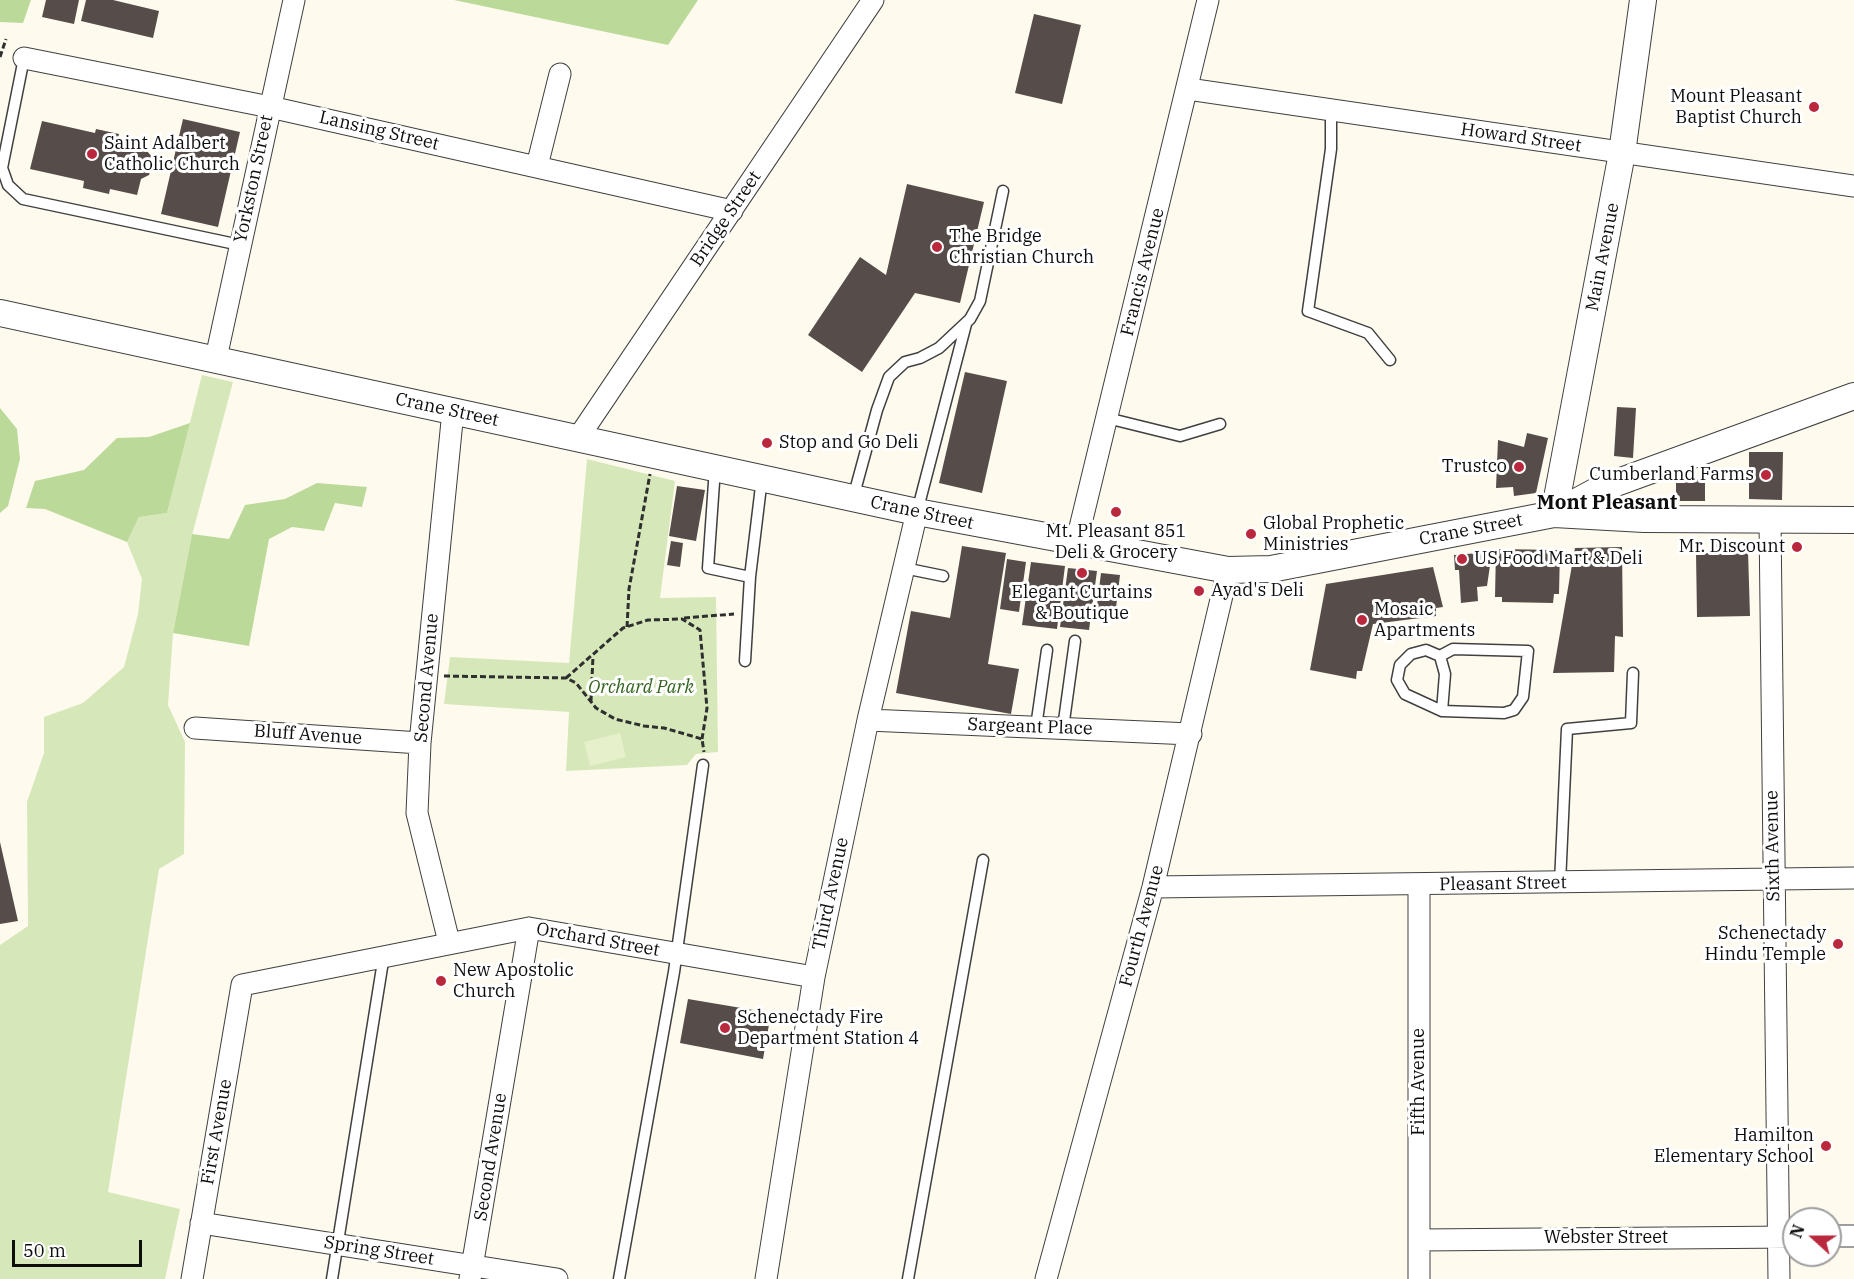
<!DOCTYPE html>
<style>
body{margin:0}
#map{position:relative;width:1854px;height:1279px;overflow:hidden;background:#fffaee;font-family:"IBM Plex Serif",serif}
canvas{display:block}
.north{position:absolute;left:1782px;top:1207px;width:60px;height:60px;box-sizing:border-box;background:#fff;border:2px solid #9e9e9e;border-radius:50%;rotate:291deg;font-size:16px;font-weight:700;line-height:24px;text-align:center;color:#0d0d0d}
.north::after{content:'';display:block;margin:auto;width:21px;height:27px;background:#ba283d;clip-path:polygon(50% 0,100% 100%,50% 72%,0 100%)}
.scale{position:absolute;left:12px;top:1240px;width:130px;height:27px;box-sizing:border-box;border:3px solid #0d0d0d;border-top:0;padding-left:8px;font-size:18px;line-height:21px;white-space:nowrap;color:#0d0d0d;-webkit-text-stroke:4px #fff;paint-order:stroke}
</style>
<div id="map">
<canvas width="1854" height="1279"></canvas>
<div class="north">N</div>
<div class="scale">50 m</div>
</div>
<script>
const context = document.querySelector('canvas').getContext('2d');
context.lineJoin = 'round';
function fill(path, color) {
  context.fillStyle = color;
  context.fill(path, 'evenodd');
}
function shape(rows) {
  const path = new Path2D();
  for (const r of rows) {
    path.moveTo(r[0], r[1]);
    for (let i = 2; i < r.length; i += 2) path.lineTo(r[i], r[i + 1]);
  }
  return path;
}
function trace(path, color, width, dash) {
  context.strokeStyle = color;
  context.lineWidth = width;
  context.lineCap = dash ? 'butt' : 'round';
  context.setLineDash(dash || []);
  context.stroke(path);
}
function label(font, color, halo, rows, align = 'center') {
  context.font = font + ' "IBM Plex Serif",serif';
  context.lineWidth = 6;
  context.setLineDash([]);
  context.textBaseline = 'middle';
  context.strokeStyle = halo;
  context.fillStyle = color;
  for (const [text, x, y, turn = 0] of rows) {
    context.save();
    context.translate(x, y);
    context.rotate((+turn || 0) * Math.PI / 180);
    context.textAlign = isNaN(turn) ? turn : align;
    if (halo) context.strokeText(text, 0, 0);
    context.fillText(text, 0, 0);
    context.restore();
  }
}
fill(shape([
 [202,375,233,382,191,539,173,633,168,705,185,742,184,854,159,869,108,1192,180,1209,165,1279,0,1279,0,945,28,926,27,802,44,753,44,717,83,703,124,667,138,614,142,579,127,542,139,517,167,513],
 [587,459,675,481,660,598,716,597,718,752,696,754,687,765,566,771,569,712,444,704,450,657,569,663]
]), '#d6e8b9');
fill(shape([
 [0,0,31,0,23,23,0,22],
 [454,0,698,0,668,45],
 [0,408,17,429,20,459,8,506,0,513],
 [190,423,167,513,139,517,127,542,45,509,26,508,35,481,84,470,117,438,149,437],
 [317,483,367,487,362,507,335,503,324,531,292,527,269,539,249,646,173,633,192,534,229,539,245,505,285,499]
]), '#bbd998');
fill(shape([
 [620,733,626,757,590,766,584,742]
]), '#e6f0ca');
fill(shape([
 [46,0,79,0,74,24,42,17],
 [86,0,113,0,159,11,153,38,81,21],
 [1034,14,1081,25,1062,104,1015,93],
 [183,119,240,132,218,227,161,214],
 [42,121,95,133,96,129,119,134,118,138,147,145,146,150,154,159,149,175,141,179,137,195,110,189,109,194,83,188,84,181,30,169],
 [907,184,984,202,960,303,915,293,862,372,808,335,860,257,886,275],
 [965,372,1007,381,982,493,939,483],
 [1617,407,1636,408,1633,458,1614,456],
 [1527,433,1548,438,1536,493,1514,496,1513,487,1496,488,1498,440,1524,447],
 [1749,452,1783,452,1782,500,1749,499],
 [1676,479,1705,479,1705,501,1676,501],
 [677,486,705,490,696,541,669,536],
 [671,541,683,543,680,567,667,565],
 [1710,543,1733,543,1733,551,1748,551,1750,616,1697,617,1696,553,1710,553],
 [962,546,1006,553,988,664,1019,669,1011,714,896,693,911,611,950,618],
 [1622,547,1623,637,1615,636,1614,672,1553,673,1575,548],
 [1496,549,1560,550,1559,594,1554,594,1553,603,1502,602,1502,597,1495,597],
 [1492,552,1487,586,1477,587,1478,601,1461,603,1459,570,1455,570,1454,555],
 [1007,559,1026,562,1019,612,1000,609],
 [1031,562,1065,566,1057,629,1022,625],
 [1433,567,1443,607,1436,608,1436,616,1373,624,1362,671,1357,671,1356,679,1310,670,1326,584],
 [1068,568,1097,571,1089,630,1060,627],
 [1101,573,1120,575,1115,616,1096,613],
 [0,842,18,921,0,924],
 [688,999,771,1013,763,1059,680,1043]
]), '#564d4a');
const service = shape([
 [24,58,2,168,8,185,23,199,240,245],
 [1331,110,1331,149,1308,311,1368,333,1390,360],
 [1107,418,1180,436,1220,424],
 [715,468,708,568,750,577,762,478],
 [853,498,877,410,889,377,905,362,920,358,939,348,970,319,980,301,1003,191],
 [917,512,966,324],
 [904,568,943,576],
 [1440,656,1453,649,1528,651,1523,697,1514,710,1504,713,1442,711,1405,694,1397,680,1400,665,1411,654,1426,650,1440,656,1445,674,1442,711],
 [745,661,750,577],
 [1036,727,1047,650],
 [1063,728,1075,641],
 [1560,883,1567,729,1631,723,1633,673],
 [332,1279,384,955],
 [619,1279,674,972,703,765],
 [908,1279,983,860]
]);
const minor = shape([
 [24,58,270,107,732,211],
 [1188,89,1854,186],
 [537,166,560,74],
 [216,358,294,0],
 [578,438,873,0],
 [1770,522,1779,1279],
 [1076,544,1208,0],
 [868,720,1191,734],
 [195,728,420,743],
 [1419,885,1419,1279],
 [1153,887,1854,878],
 [449,942,417,813,420,743,453,411],
 [201,1223,557,1279],
 [1830,1236,1854,1236],
 [1419,1240,1794,1237],
 [192,1279,242,985,529,928,814,977],
 [470,1279,529,928],
 [766,1279,814,977,868,720,917,512],
 [1046,1279,1153,887,1228,570]
]);
const tertiary = shape([
 [0,313,917,512,1228,570,1271,569,1554,514,1644,519,1854,520],
 [1554,514,1622,153,1643,0],
 [1554,514,1602,488,1854,396]
]);
trace(service, '#404040', 13);
trace(minor, '#404040', 23);
trace(tertiary, '#404040', 28);
trace(shape([
 [0,57,6,39],
 [684,618,734,614],
 [627,627,629,589,650,474],
 [444,676,566,678,576,683,596,708,615,719,644,726,664,728,702,739,704,752],
 [566,678,623,628,648,620,682,619,700,630,707,708,702,739],
 [591,701,593,656]
]), '#2f2f2f', 3, [6, 3]);
trace(service, '#fff', 10);
trace(minor, '#fff', 21);
trace(tertiary, '#fff', 26);
for (const [x, y, r, color] of [
 [1814,107,6,"#ba283d"],
 [92,154,6,"#ba283d"],
 [937,247,6,"#ba283d"],
 [767,443,6,"#ba283d"],
 [1519,467,6,"#ba283d"],
 [1766,475,6,"#ba283d"],
 [1116,512,6,"#ba283d"],
 [1251,534,6,"#ba283d"],
 [1797,547,6,"#ba283d"],
 [1462,559,6,"#ba283d"],
 [1082,573,6,"#ba283d"],
 [1199,591,6,"#ba283d"],
 [1362,620,6,"#ba283d"],
 [1838,944,6,"#ba283d"],
 [441,981,6,"#ba283d"],
 [725,1028,6,"#ba283d"],
 [1826,1146,6,"#ba283d"]
]) {
  const dot = new Path2D();
  dot.arc(x, y, r, 0, 2 * Math.PI);
  context.fillStyle = color;
  context.fill(dot);
  trace(dot, '#fff', 2);
}
label('18px', '#0d0d0d', '#fff', [
 ["Mount Pleasant",1802,97,"right"],
 ["Baptist Church",1802,118,"right"],
 ["Saint Adalbert",104,144],
 ["Catholic Church",104,165],
 ["The Bridge",949,237],
 ["Christian Church",949,258],
 ["Stop and Go Deli",779,443],
 ["Trustco",1507,467,"right"],
 ["Cumberland Farms",1754,475,"right"],
 ["Global Prophetic",1263,524],
 ["Ministries",1263,545],
 ["Mt. Pleasant 851",1116,532,"center"],
 ["Deli & Grocery",1116,553,"center"],
 ["Mr. Discount",1785,547,"right"],
 ["US Food Mart & Deli",1474,559],
 ["Ayad's Deli",1211,591],
 ["Elegant Curtains",1082,593,"center"],
 ["& Boutique",1082,614,"center"],
 ["Mosaic",1374,610],
 ["Apartments",1374,631],
 ["Schenectady",1826,934,"right"],
 ["Hindu Temple",1826,955,"right"],
 ["New Apostolic",453,971],
 ["Church",453,992],
 ["Schenectady Fire",737,1018],
 ["Department Station 4",737,1039],
 ["Hamilton",1814,1136,"right"],
 ["Elementary School",1814,1157,"right"]
], 'left');
label('18px', '#0d0d0d', '#fff', [
 ["Lansing Street",379,131,13],
 ["Howard Street",1521,138,8],
 ["Yorkston Street",254,179,-78],
 ["Bridge Street",726,219,-56],
 ["Main Avenue",1603,257,-79],
 ["Francis Avenue",1143,272,-76],
 ["Crane Street",447,410,12],
 ["Crane Street",922,513,12],
 ["Crane Street",1471,530,-11],
 ["Second Avenue",427,678,-85],
 ["Sargeant Place",1030,727,2],
 ["Bluff Avenue",308,735,4],
 ["Sixth Avenue",1773,846,-91],
 ["Pleasant Street",1503,884,-1],
 ["Third Avenue",831,894,-78],
 ["Fourth Avenue",1142,926,-75],
 ["Orchard Street",598,940,10],
 ["Fifth Avenue",1419,1082,-90],
 ["First Avenue",217,1132,-80],
 ["Second Avenue",491,1157,-81],
 ["Webster Street",1606,1238],
 ["Spring Street",379,1251,9]
]);
label('italic 18px', '#34641f', '#fff', [
 ["Orchard Park",641,688]
]);
label('bold 20px', '#0d0d0d', '#fff', [
 ["Mont Pleasant",1607,503]
]);
</script>
